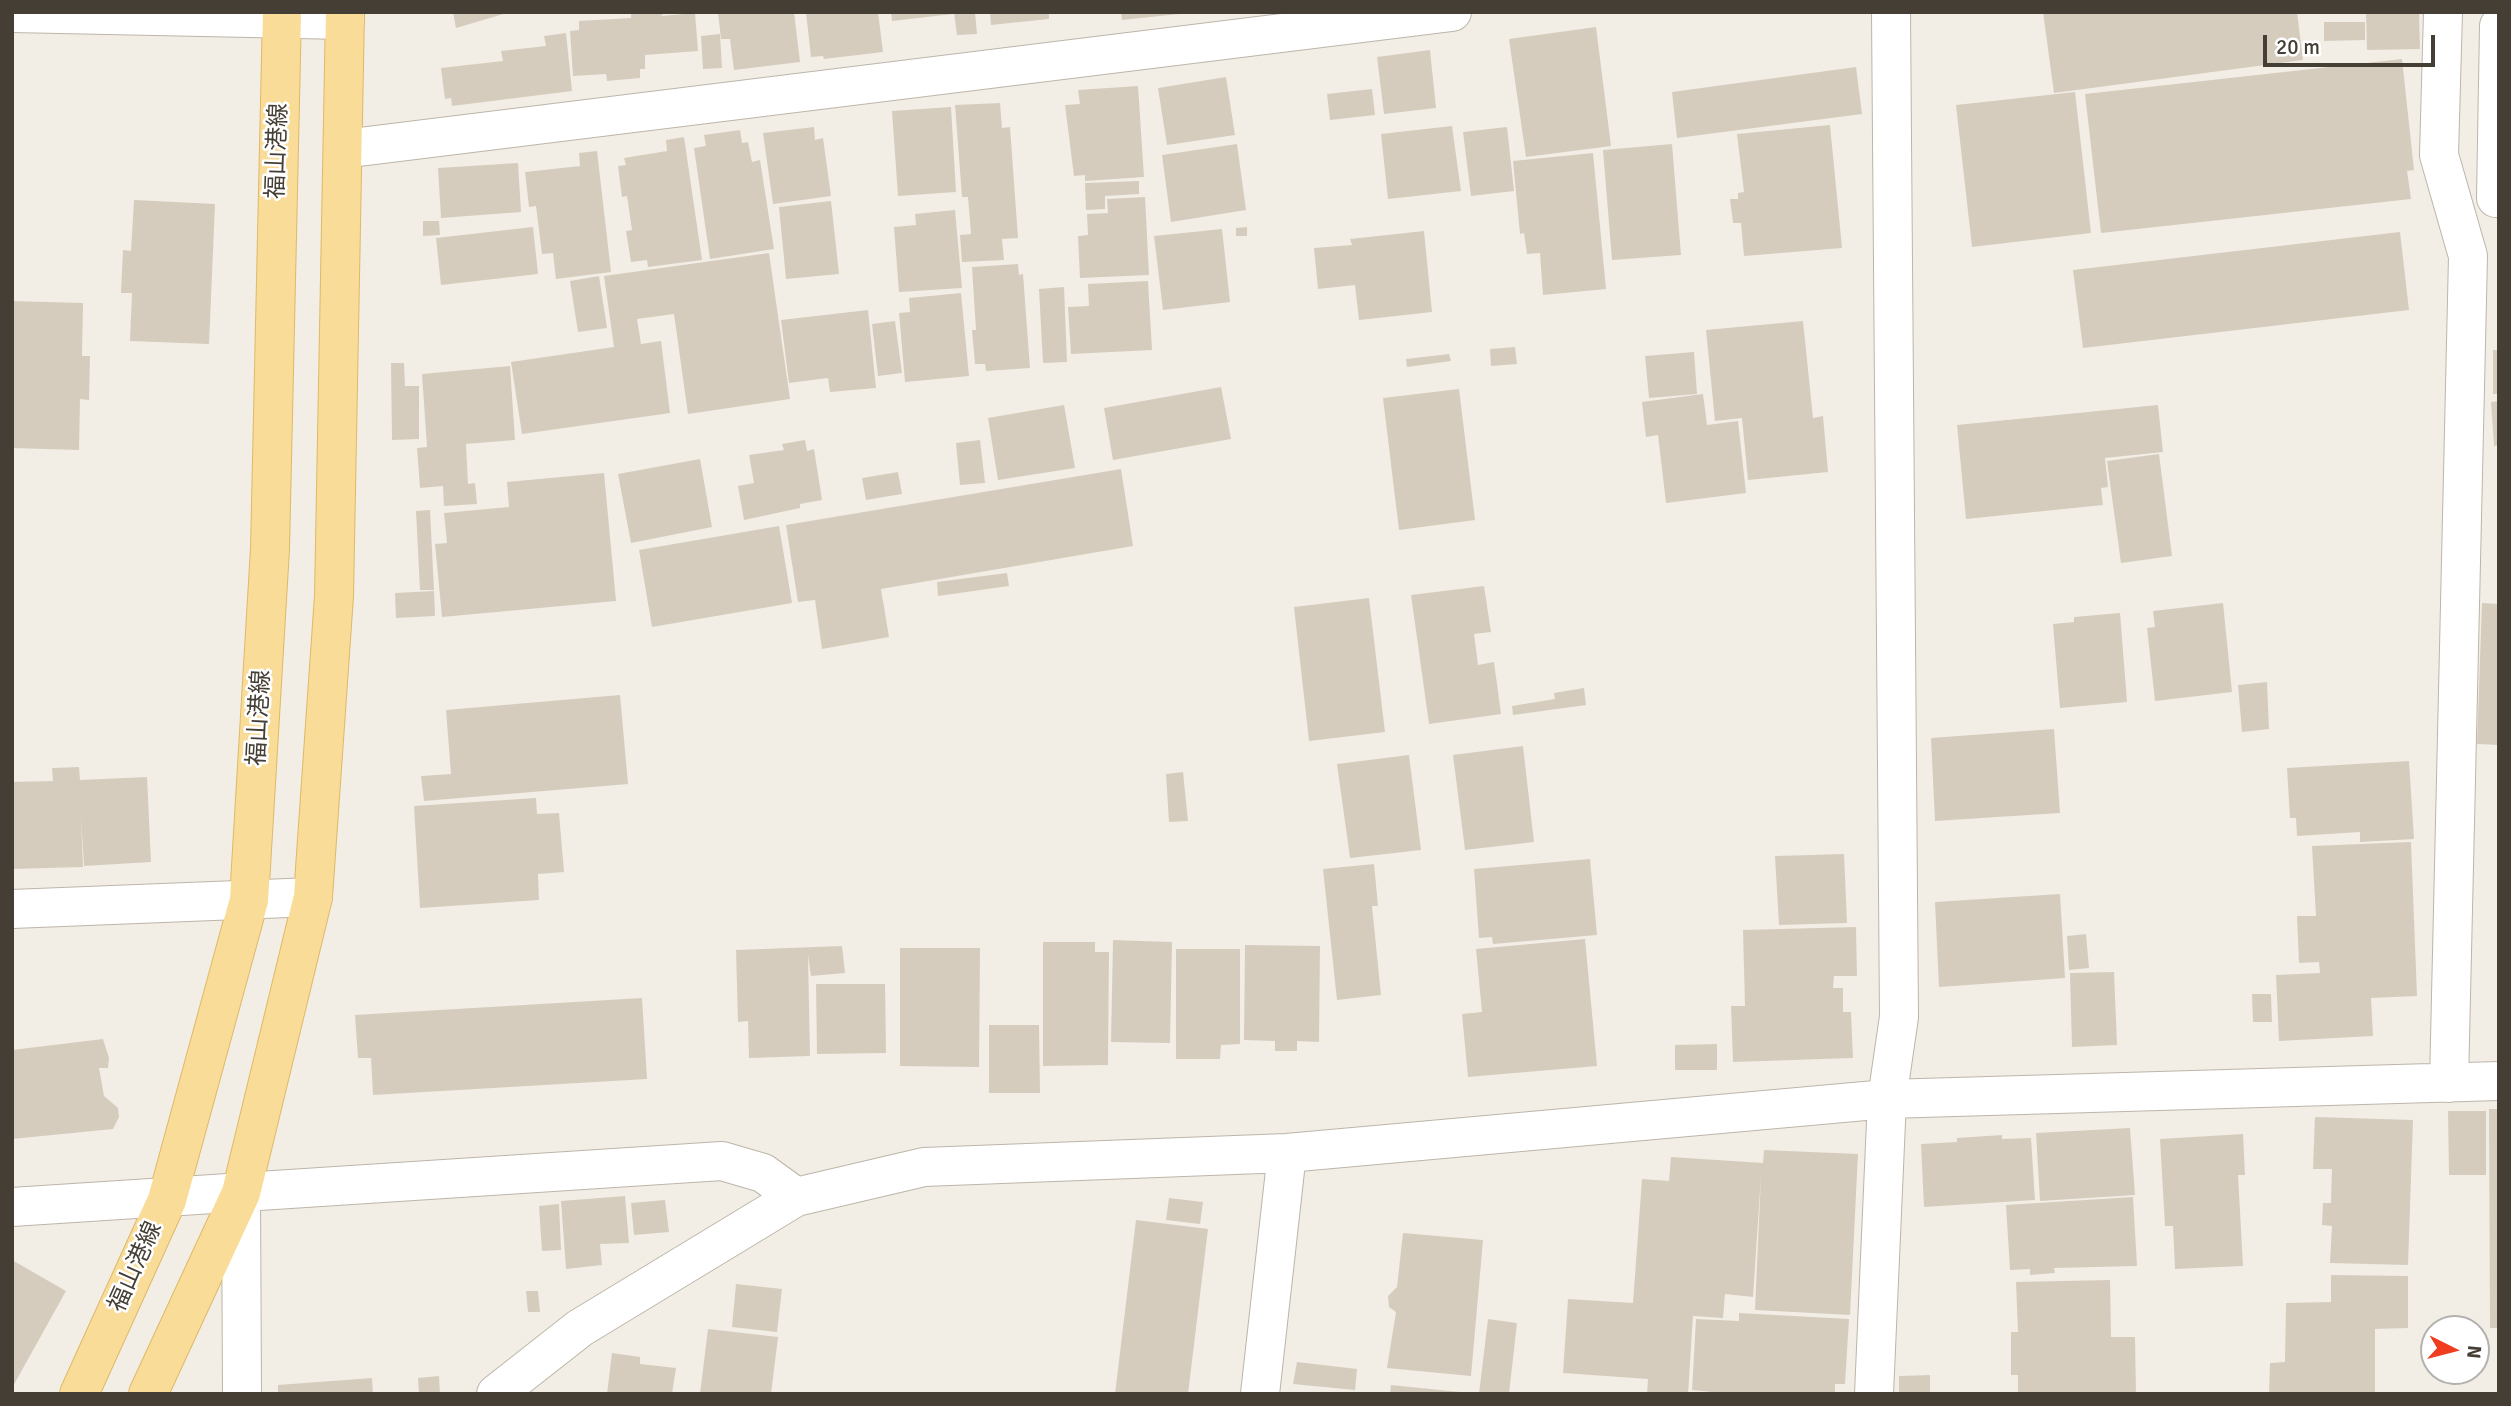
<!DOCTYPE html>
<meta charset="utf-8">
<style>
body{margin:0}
#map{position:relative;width:2511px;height:1406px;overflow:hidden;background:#f2eee6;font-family:Signika,sans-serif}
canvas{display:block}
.frame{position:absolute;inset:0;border:14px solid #443e35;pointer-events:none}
.north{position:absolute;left:2420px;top:1315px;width:70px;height:70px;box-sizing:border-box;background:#fff;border:2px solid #b4b2ae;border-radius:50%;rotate:96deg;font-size:19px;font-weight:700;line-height:28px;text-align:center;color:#443e35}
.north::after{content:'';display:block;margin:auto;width:24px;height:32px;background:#f03c1f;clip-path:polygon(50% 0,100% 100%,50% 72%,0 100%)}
.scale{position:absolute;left:2263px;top:35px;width:172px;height:32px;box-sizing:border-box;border:4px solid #443e35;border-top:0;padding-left:9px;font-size:21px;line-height:24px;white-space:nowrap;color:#443e35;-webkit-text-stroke:5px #fff;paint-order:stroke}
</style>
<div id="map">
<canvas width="2511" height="1406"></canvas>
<div class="frame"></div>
<div class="north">N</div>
<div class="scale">20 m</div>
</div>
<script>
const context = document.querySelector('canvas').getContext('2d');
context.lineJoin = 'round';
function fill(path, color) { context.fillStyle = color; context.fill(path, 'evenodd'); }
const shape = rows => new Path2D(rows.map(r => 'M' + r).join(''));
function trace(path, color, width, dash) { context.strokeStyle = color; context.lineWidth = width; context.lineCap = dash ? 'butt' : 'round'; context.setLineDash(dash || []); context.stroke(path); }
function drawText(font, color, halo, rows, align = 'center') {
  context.font = font + ' Signika,"Noto Sans JP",sans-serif'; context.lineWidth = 5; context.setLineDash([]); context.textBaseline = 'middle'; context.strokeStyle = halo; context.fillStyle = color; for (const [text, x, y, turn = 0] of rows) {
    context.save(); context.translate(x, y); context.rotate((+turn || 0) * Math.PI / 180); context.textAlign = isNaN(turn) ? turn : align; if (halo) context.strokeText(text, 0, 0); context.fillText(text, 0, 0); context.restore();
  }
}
const building = shape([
 [453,12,507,12,507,13,456,28],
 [631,12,665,12,661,16,695,13,698,51,645,55,645,69,640,69,640,78,607,81,606,74,573,76,570,31,579,30,579,21,631,18],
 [718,12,794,12,800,62,734,70,730,39,721,39],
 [806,12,878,12,883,52,824,59,823,56,811,57],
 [891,12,953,12,953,14,892,21],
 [954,12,975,12,977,34,957,35],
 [990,12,1049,12,1049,19,991,25],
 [1121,12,1179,12,1179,14,1122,20],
 [2043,12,2297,12,2303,60,2054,93],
 [2366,12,2419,12,2420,49,2367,50],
 [2324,22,2365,22,2365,40,2324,41],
 [1596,27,1611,146,1526,157,1509,39],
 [566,33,572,91,452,106,451,98,445,99,441,68,503,61,501,51,546,46,544,36],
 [720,34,722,68,703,69,701,36],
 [1430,50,1436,108,1384,114,1377,57],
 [2402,59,2414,170,2407,171,2411,199,2101,233,2085,94],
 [1856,67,1862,114,1677,138,1672,92],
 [1226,77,1235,135,1167,145,1158,88],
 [1138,86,1144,177,1085,181,1085,175,1074,176,1065,105,1080,104,1078,90],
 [1372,89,1375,115,1330,120,1327,94],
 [2075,92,2091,233,1972,247,1956,105],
 [1000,103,1002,128,1010,127,1018,238,1002,239,1004,260,962,262,960,235,971,234,968,197,962,197,955,105],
 [951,107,956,192,898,196,892,111],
 [1830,125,1842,248,1744,256,1741,223,1733,223,1730,199,1738,199,1738,193,1744,192,1737,134],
 [1452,126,1461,191,1388,199,1381,134],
 [814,127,815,140,823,138,831,196,773,204,763,133],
 [1507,127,1514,191,1471,196,1463,132],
 [740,130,742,143,748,142,752,162,760,160,774,249,710,259,694,148,706,146,704,135],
 [684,137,702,260,648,267,647,260,631,262,626,231,632,230,627,196,622,197,618,166,626,165,624,158,667,151,666,140],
 [1237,144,1246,210,1171,222,1162,155],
 [1672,144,1681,255,1612,260,1603,150],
 [597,151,611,272,556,279,553,253,542,254,536,206,529,207,525,172,580,166,579,153],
 [1593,153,1606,289,1543,295,1540,253,1527,254,1524,233,1520,234,1513,161],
 [518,163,521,212,441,218,438,168],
 [1139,181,1139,194,1105,196,1105,209,1086,210,1085,183],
 [1145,197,1149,275,1080,278,1078,236,1088,235,1087,214,1108,213,1107,199],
 [134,200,215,204,209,344,130,341,132,293,121,293,123,250,131,251],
 [831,201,839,274,786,279,779,207],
 [955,210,962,288,899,292,894,227,916,225,915,214],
 [423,221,439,221,440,235,423,236],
 [533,227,538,274,441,285,436,238],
 [1247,227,1247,236,1236,236,1236,228],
 [1222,229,1230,302,1163,310,1154,236],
 [1424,231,1432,312,1359,320,1355,285,1318,289,1314,248,1352,245,1350,239],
 [2400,232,2409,310,2083,348,2073,270],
 [769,253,790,399,688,414,674,314,637,319,641,344,661,341,670,413,522,434,511,362,614,347,604,276],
 [1018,264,1019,275,1023,274,1030,368,986,371,985,364,975,364,972,330,976,330,972,267],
 [599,276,607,328,578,332,570,281],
 [1148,281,1152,350,1071,354,1068,307,1089,306,1088,284],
 [1064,287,1067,362,1043,363,1039,289],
 [961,293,969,376,905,382,899,313,910,312,909,298],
 [12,301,83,303,82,356,90,356,89,400,80,399,79,450,12,448],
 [868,310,876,388,830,392,828,378,789,383,781,320],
 [895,321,902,373,878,376,872,324],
 [1803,321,1813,418,1823,416,1828,472,1748,480,1742,418,1715,421,1706,330],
 [1515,347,1517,364,1491,366,1490,349],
 [2493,350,2499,350,2499,394,2493,394],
 [1694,352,1697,394,1649,398,1645,356],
 [1449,354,1451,361,1407,367,1406,359],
 [391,363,404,363,405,386,419,386,419,439,392,440],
 [510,366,515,440,466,444,468,484,475,483,477,504,444,506,443,486,420,488,417,448,427,447,422,374],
 [1221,387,1231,439,1113,460,1104,408],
 [1459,389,1475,520,1399,530,1383,398],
 [1703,394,1707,425,1738,421,1746,493,1666,503,1658,435,1646,437,1642,402],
 [2499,401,2499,445,2494,446,2491,402],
 [1064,405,1075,468,998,480,988,418],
 [2158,405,2163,452,2105,458,2108,487,2101,488,2103,505,1966,519,1957,425],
 [805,440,807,451,814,449,822,500,800,504,800,508,744,520,738,486,754,483,749,455,784,450,782,444],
 [980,440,985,483,960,485,956,443],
 [2159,454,2172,556,2121,563,2107,461],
 [700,459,712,527,631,543,618,474],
 [1121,469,1133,546,881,589,889,637,822,649,815,600,798,602,786,525],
 [898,472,902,494,866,500,862,478],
 [604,473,616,601,442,617,435,544,447,543,444,513,509,507,507,482],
 [430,510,434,590,420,590,416,511],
 [779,526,792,603,652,627,639,550],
 [1007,573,1009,586,938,596,937,582],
 [1484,586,1491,632,1474,634,1478,665,1494,662,1501,714,1429,724,1411,595],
 [434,591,435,616,396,618,395,593],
 [1369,598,1385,732,1309,741,1294,607],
 [2223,603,2232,692,2155,701,2147,628,2155,627,2153,611],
 [2482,603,2499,604,2499,745,2477,744],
 [2120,613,2127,702,2060,708,2053,624,2074,622,2074,617],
 [2267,682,2269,729,2242,732,2238,685],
 [1584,688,1586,705,1513,715,1512,706,1555,699,1554,693],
 [620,695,628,784,424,801,421,776,451,774,446,710],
 [2054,729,2060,813,1935,821,1931,738],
 [1523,746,1534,842,1465,850,1453,755],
 [1409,755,1421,850,1350,858,1337,764],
 [2409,761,2414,839,2360,842,2360,832,2297,836,2296,818,2290,818,2287,768],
 [79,767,80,780,147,777,151,862,84,866,81,817,83,867,12,869,12,782,53,781,52,768],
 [1183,772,1188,821,1169,822,1166,774],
 [536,798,537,814,559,813,564,872,538,874,539,900,420,908,414,806],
 [2411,842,2417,996,2371,998,2373,1036,2279,1041,2276,975,2320,973,2319,962,2299,963,2297,916,2316,916,2312,846],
 [1844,854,1847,923,1779,925,1775,856],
 [1590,859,1597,935,1493,944,1492,937,1479,938,1474,869],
 [1374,864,1378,906,1372,906,1381,995,1337,1000,1323,869],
 [2060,894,2065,978,1939,987,1935,902],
 [1856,927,1857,976,1834,976,1833,988,1843,988,1843,1012,1851,1012,1853,1058,1733,1062,1731,1006,1745,1006,1743,930],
 [2086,934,2089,968,2069,970,2067,936],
 [1585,939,1597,1066,1468,1077,1462,1014,1482,1012,1476,949],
 [1113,940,1172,942,1170,1043,1111,1042],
 [1043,942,1095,942,1095,952,1109,952,1108,1065,1043,1066],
 [1245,945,1320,946,1319,1042,1297,1041,1297,1051,1275,1051,1275,1041,1244,1040],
 [842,946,845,973,811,976,808,955,810,1056,749,1058,748,1021,738,1022,736,950],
 [900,948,980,948,979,1067,900,1066],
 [1176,949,1240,949,1240,1044,1221,1045,1220,1059,1176,1059],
 [2114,972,2117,1045,2072,1047,2070,973],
 [816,984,885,984,886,1053,817,1054],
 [2252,994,2271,994,2272,1022,2253,1022],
 [642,998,647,1079,373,1095,371,1058,358,1058,355,1015],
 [989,1025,1039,1025,1040,1093,989,1093],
 [103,1039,109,1058,108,1068,99,1068,104,1096,118,1108,119,1117,113,1129,12,1139,12,1050],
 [1717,1044,1717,1070,1675,1070,1675,1045],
 [2489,1109,2499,1109,2499,1328,2490,1328],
 [2448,1111,2486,1111,2486,1175,2449,1175],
 [2315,1117,2413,1120,2408,1265,2330,1263,2332,1226,2322,1225,2323,1203,2331,1203,2332,1169,2313,1169],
 [2130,1128,2135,1195,2040,1201,2036,1133],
 [2243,1134,2245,1175,2238,1175,2243,1266,2175,1269,2173,1226,2165,1226,2160,1139],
 [2002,1135,2002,1139,2031,1138,2035,1200,1924,1207,1921,1144,1957,1142,1957,1138],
 [1764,1150,1858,1154,1850,1315,1755,1310,1761,1176,1753,1297,1725,1294,1723,1318,1693,1316,1688,1394,1647,1394,1648,1379,1563,1373,1568,1299,1633,1303,1642,1179,1669,1181,1671,1157,1763,1163],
 [625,1196,629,1243,600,1244,602,1265,566,1269,561,1201],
 [2133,1197,2137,1266,2054,1268,2055,1273,2030,1275,2030,1269,2010,1270,2006,1205],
 [1169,1198,1203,1202,1200,1224,1166,1220],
 [665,1200,669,1232,634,1235,631,1203],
 [559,1204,561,1250,542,1251,539,1206],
 [1136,1220,1208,1229,1188,1394,1115,1394],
 [1403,1233,1483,1240,1471,1376,1387,1368,1396,1312,1389,1307,1388,1296,1397,1287],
 [12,1260,66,1291,12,1388],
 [2331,1275,2408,1276,2408,1328,2375,1329,2375,1394,2269,1394,2270,1363,2285,1362,2286,1303,2331,1302],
 [2110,1280,2111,1337,2135,1337,2136,1394,2018,1394,2018,1375,2011,1375,2011,1332,2018,1332,2016,1282],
 [736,1284,782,1289,777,1332,732,1327],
 [526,1291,538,1291,540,1312,528,1312],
 [1739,1313,1849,1319,1845,1384,1835,1384,1835,1394,1733,1394,1692,1390,1696,1319,1739,1321],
 [1488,1319,1517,1323,1509,1394,1479,1394],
 [708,1329,778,1337,771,1394,700,1394],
 [612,1353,640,1357,640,1364,676,1368,672,1394,607,1394],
 [1297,1362,1357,1369,1355,1390,1293,1384],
 [1930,1375,1930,1394,1899,1394,1899,1376],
 [439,1376,440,1394,419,1394,418,1378],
 [372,1378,373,1394,278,1394,278,1385],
 [1391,1385,1460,1392,1459,1394,1390,1394]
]);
const minor = shape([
 [2443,12,2439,155,2468,256,2449,1083],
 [12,13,345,20],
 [343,149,1452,12],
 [2496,198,2499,26],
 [12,909,313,897],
 [241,1193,242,1394],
 [12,1207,722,1161,763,1173,796,1197,924,1167,1287,1153,1887,1099,2499,1081],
 [496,1394,580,1328,796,1197],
 [1260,1394,1287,1153],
 [1874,1394,1887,1099,1899,1017,1891,12]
]);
const major = shape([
 [79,1394,167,1200,249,900,270,549,282,12],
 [148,1394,241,1193,313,897,334,596,345,12]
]);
const streetNames = [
 ["福山港線",278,151,-88],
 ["福山港線",260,718,-87],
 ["福山港線",136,1267,-66]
];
fill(building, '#d6ccbe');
trace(minor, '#bdb5a9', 40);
trace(major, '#deb968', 40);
trace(minor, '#fff', 38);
trace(major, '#f9dc97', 38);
drawText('24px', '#443e35', '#fff', streetNames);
</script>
